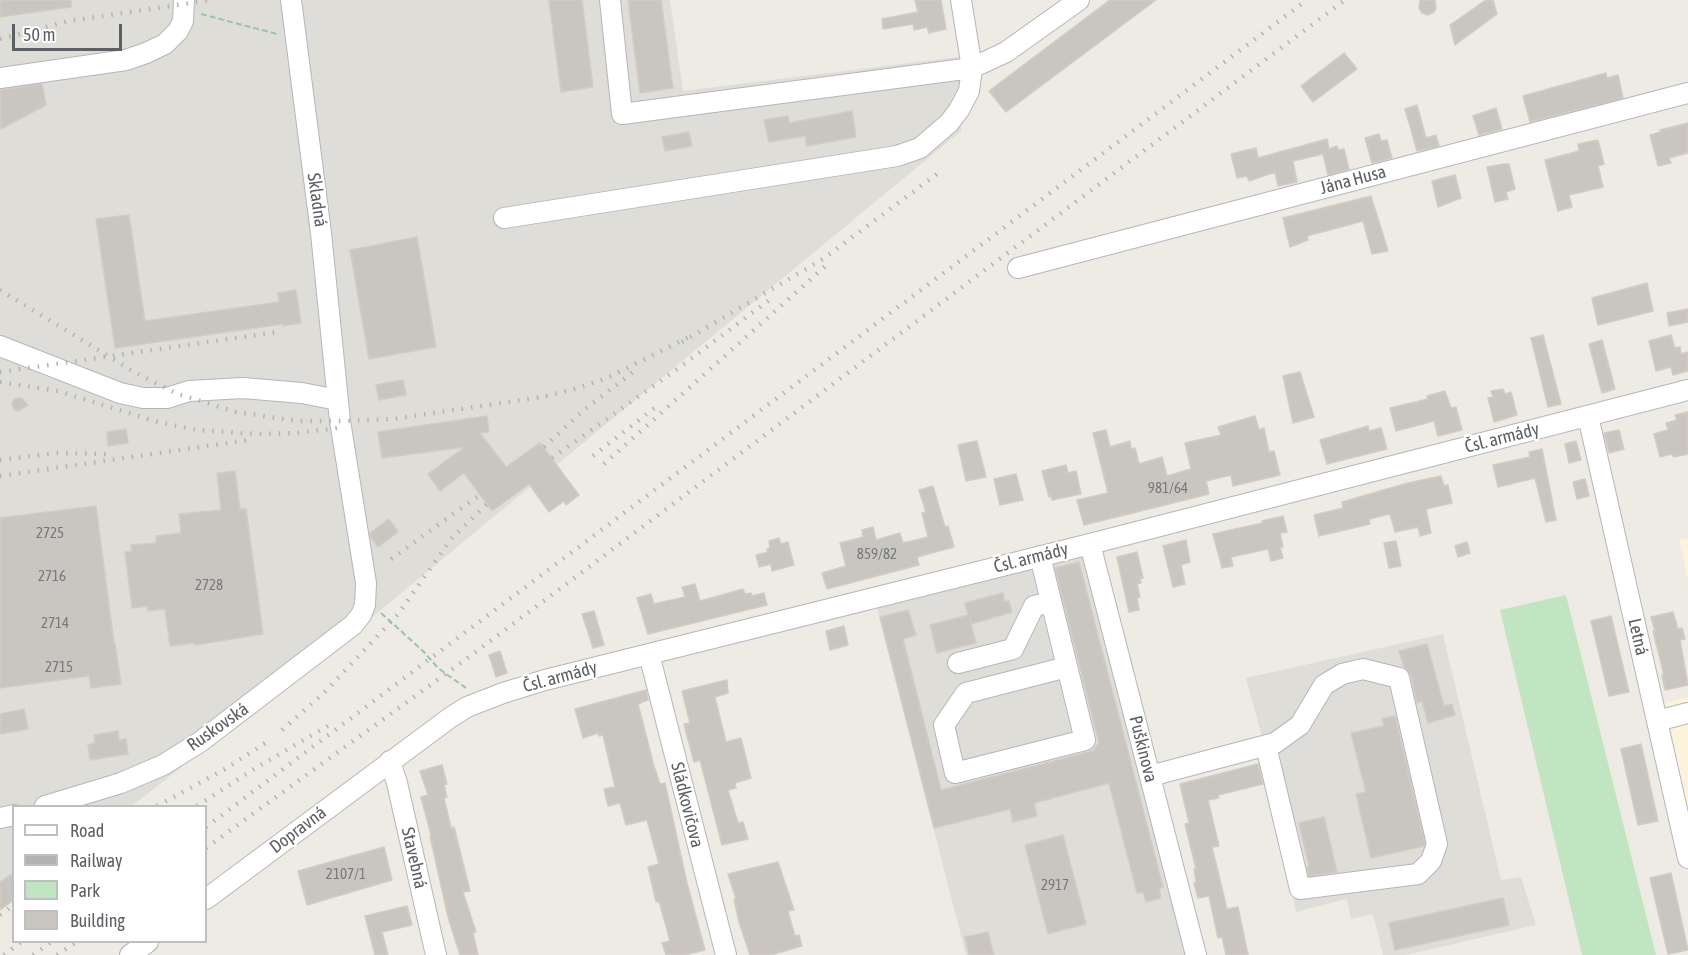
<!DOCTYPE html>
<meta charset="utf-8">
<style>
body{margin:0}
#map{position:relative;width:1688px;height:955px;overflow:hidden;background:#eeebe4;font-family:"Asap Condensed",sans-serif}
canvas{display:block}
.legend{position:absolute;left:12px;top:805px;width:195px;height:138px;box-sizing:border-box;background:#fff;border:2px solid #bebfc1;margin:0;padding:8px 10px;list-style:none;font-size:18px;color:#5c6064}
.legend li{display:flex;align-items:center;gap:12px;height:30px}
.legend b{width:30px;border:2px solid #bebfc1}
.scale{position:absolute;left:12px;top:24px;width:110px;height:27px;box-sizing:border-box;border:3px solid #5c6064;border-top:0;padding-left:8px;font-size:18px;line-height:21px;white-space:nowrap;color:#5c6064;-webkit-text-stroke:4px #fff;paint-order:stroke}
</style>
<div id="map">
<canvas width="1688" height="955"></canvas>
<ul class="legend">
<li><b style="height:8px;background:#fff"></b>Road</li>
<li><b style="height:8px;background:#b2b3b4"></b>Railway</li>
<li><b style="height:16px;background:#c2e5c1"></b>Park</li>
<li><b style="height:16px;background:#c9c6c1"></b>Building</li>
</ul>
<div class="scale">50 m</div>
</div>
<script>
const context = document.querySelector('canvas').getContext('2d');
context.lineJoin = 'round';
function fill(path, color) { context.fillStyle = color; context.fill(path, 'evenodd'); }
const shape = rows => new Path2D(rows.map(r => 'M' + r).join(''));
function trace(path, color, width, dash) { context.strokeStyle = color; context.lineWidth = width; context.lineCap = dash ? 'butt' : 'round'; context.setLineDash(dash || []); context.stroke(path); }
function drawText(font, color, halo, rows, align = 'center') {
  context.font = font + ' "Asap Condensed",sans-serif'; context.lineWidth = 4.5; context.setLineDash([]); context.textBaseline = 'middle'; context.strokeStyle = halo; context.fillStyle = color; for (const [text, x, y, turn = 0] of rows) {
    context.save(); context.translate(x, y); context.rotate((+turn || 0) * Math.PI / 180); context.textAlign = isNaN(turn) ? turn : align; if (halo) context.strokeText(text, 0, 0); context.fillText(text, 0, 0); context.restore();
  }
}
const commercial = shape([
 [1688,538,1688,580,1679,540],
 [1688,697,1688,813,1665,703]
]);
const industrial = shape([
 [0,0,670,0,683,91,958,57,961,131,376,614,132,806,14,806,13,900,0,911],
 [1090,544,1196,955,966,955,874,597],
 [1443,634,1501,880,1521,877,1536,925,1406,955,1383,955,1373,914,1351,919,1347,899,1296,912,1262,737,1246,678]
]);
const green = shape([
 [1566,595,1656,955,1582,955,1500,610]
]);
const building = shape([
 [0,0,71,0,71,7,0,17,0,0],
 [549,0,582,0,593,87,561,92,549,0],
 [628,0,661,0,673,88,640,93,628,0],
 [915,0,941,0,946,29,929,33,927,27,914,30,913,24,883,29,882,19,918,12,915,0],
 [1110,0,1156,0,1006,112,989,91,1110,0],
 [1420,0,1435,0,1436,8,1434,12,1428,15,1422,13,1419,8,1420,0],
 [1486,0,1493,0,1497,14,1455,45,1450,25,1486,0],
 [1344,53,1357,69,1313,102,1301,86,1344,53],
 [1606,73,1607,78,1618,75,1623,98,1530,122,1523,96,1606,73],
 [42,84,46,105,1,129,0,90,42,84],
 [1417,105,1426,138,1436,135,1439,146,1417,151,1405,109,1417,105],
 [1496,108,1502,129,1479,135,1473,116,1496,108],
 [852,111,856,137,807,146,805,136,769,142,764,120,788,116,789,123,852,111],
 [1688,123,1688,153,1669,158,1671,163,1658,166,1650,135,1661,132,1660,130,1688,123],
 [689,132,692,146,665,151,662,137,689,132],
 [1379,134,1381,141,1387,140,1392,158,1372,163,1365,138,1379,134],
 [1327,139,1329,149,1337,146,1338,150,1344,149,1349,169,1328,175,1323,154,1293,161,1297,182,1278,186,1275,172,1249,181,1247,176,1237,178,1231,154,1256,148,1258,158,1327,139],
 [1598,140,1604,164,1598,166,1603,187,1569,195,1572,207,1558,211,1545,160,1579,151,1578,144,1598,140],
 [1504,164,1509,164,1515,189,1506,192,1508,199,1495,202,1487,167,1504,164],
 [1455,175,1461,198,1438,207,1432,181,1455,175],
 [1371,196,1388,251,1372,254,1363,221,1307,236,1308,240,1290,247,1283,218,1371,196],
 [129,215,145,321,279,302,278,293,296,290,301,323,283,326,283,324,115,348,96,219,129,215],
 [417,237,436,347,369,359,350,250,417,237],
 [1647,283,1653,311,1598,325,1592,298,1647,283],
 [1688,309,1688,322,1669,326,1667,313,1688,309],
 [1543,335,1561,404,1548,407,1531,338,1543,335],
 [1671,335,1675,348,1680,347,1681,354,1688,352,1688,371,1673,375,1671,367,1656,371,1649,341,1671,335],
 [1602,340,1615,389,1602,393,1589,344,1602,340],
 [1300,372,1314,417,1293,423,1283,376,1300,372],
 [403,380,406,395,379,400,376,385,403,380],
 [1503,389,1505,394,1511,392,1517,415,1494,422,1488,398,1493,397,1491,391,1503,389],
 [1445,391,1451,408,1456,407,1462,430,1438,436,1434,421,1396,431,1390,408,1428,399,1427,396,1445,391],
 [17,398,21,398,28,405,18,411,15,410,12,405,13,400,17,398],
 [1688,412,1688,454,1674,457,1671,454,1660,457,1654,434,1668,430,1666,423,1677,420,1675,415,1688,412],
 [487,416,489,432,480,433,506,467,540,443,579,495,566,505,564,501,549,512,529,484,492,511,464,473,440,491,428,474,465,447,382,458,378,432,487,416],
 [1255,416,1259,430,1264,428,1269,452,1274,451,1280,475,1233,486,1231,475,1206,481,1209,494,1084,525,1077,500,1108,493,1093,433,1106,430,1110,447,1130,441,1131,449,1135,448,1139,464,1162,457,1167,476,1191,469,1185,443,1221,435,1218,427,1255,416],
 [1368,426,1369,431,1381,428,1387,449,1327,464,1320,440,1368,426],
 [126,429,128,443,108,446,107,432,126,429],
 [1619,430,1624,449,1609,453,1604,433,1619,430],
 [977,441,986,477,966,481,958,445,977,441],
 [1576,441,1581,460,1569,463,1565,444,1576,441],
 [1542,449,1556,520,1546,522,1535,478,1498,487,1493,465,1530,457,1529,452,1542,449],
 [1066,465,1068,473,1076,471,1081,494,1052,500,1051,496,1049,497,1042,471,1066,465],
 [235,471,240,509,246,509,263,634,195,645,195,643,170,646,165,609,148,611,147,606,132,608,125,552,132,551,131,545,156,543,156,536,181,533,179,514,221,510,217,473,235,471],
 [1016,474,1023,500,1000,505,994,479,1016,474],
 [1441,476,1444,486,1448,485,1452,503,1426,509,1431,533,1420,536,1418,527,1395,532,1390,514,1369,519,1370,524,1319,536,1314,515,1343,508,1342,502,1408,483,1441,476],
 [1585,479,1589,496,1577,499,1573,482,1585,479],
 [933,486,945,527,948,526,954,547,917,557,919,565,827,589,822,573,846,566,840,543,863,537,862,530,873,527,876,540,900,533,903,543,928,537,922,513,926,512,919,490,933,486],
 [96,506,114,643,115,643,121,684,91,688,89,676,0,688,0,518,96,506],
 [1283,516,1287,532,1280,533,1283,547,1280,547,1283,558,1271,561,1268,549,1231,557,1233,566,1222,568,1213,534,1262,523,1262,521,1283,516],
 [389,519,398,532,378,547,371,538,370,533,389,519],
 [779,538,781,544,788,542,794,565,772,571,771,564,759,567,756,555,768,552,767,549,770,547,769,541,779,538],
 [1186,540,1190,562,1181,565,1185,584,1173,587,1163,546,1186,540],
 [1396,541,1401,566,1389,568,1384,543,1396,541],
 [1467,542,1470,553,1458,557,1455,546,1467,542],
 [1137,552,1143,578,1140,579,1141,583,1137,584,1140,597,1137,598,1139,610,1129,612,1117,557,1137,552],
 [1079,562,1163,887,1159,888,1161,898,1146,902,1143,892,1137,893,1109,783,1034,803,1037,816,1013,822,1010,809,934,828,880,617,908,610,916,635,903,639,941,790,1093,751,1099,743,1055,568,1079,562],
 [695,584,700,601,743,589,745,594,751,593,752,596,764,593,767,605,648,634,637,598,651,594,654,604,685,597,682,587,695,584],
 [1003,593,1004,602,1009,601,1012,612,971,624,970,620,976,643,937,653,930,625,968,615,965,603,1003,593],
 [594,611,604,645,593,648,582,614,594,611],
 [1673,612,1678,629,1682,628,1685,639,1680,640,1688,685,1665,690,1662,675,1664,675,1653,631,1655,631,1651,617,1673,612],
 [1611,616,1629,692,1609,696,1591,621,1611,616],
 [844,626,848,645,830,650,826,631,844,626],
 [1427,644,1444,706,1452,704,1455,715,1428,723,1422,701,1417,703,1411,675,1404,667,1399,651,1427,644],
 [500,651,507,673,496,677,489,655,500,651],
 [727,680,728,693,715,697,726,742,741,738,751,778,735,783,736,788,728,790,738,823,743,822,748,839,722,845,700,760,694,762,687,736,684,724,690,723,682,691,727,680],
 [646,690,648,700,638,704,654,766,660,784,665,783,687,883,705,950,685,955,666,955,662,943,670,941,659,901,656,902,648,867,659,864,647,820,626,825,620,803,608,806,604,789,615,787,603,735,599,736,598,733,583,738,575,709,646,690],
 [24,709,28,729,0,734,0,714,24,709],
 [1395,716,1425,843,1424,846,1371,858,1356,794,1366,792,1351,733,1384,726,1382,719,1395,716],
 [118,731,119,740,126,739,128,754,90,760,88,745,95,743,94,735,118,731],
 [1641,744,1658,821,1638,825,1621,749,1641,744],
 [1258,764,1263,784,1218,795,1219,798,1208,800,1219,846,1212,847,1227,909,1238,907,1248,955,1226,955,1222,937,1218,938,1209,896,1198,898,1194,883,1196,882,1194,869,1196,869,1185,824,1189,823,1180,784,1258,764],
 [442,765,447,784,444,785,447,797,444,798,451,828,454,827,470,891,463,892,476,932,473,933,478,955,460,955,448,917,430,836,431,835,421,797,428,795,420,771,442,765],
 [1324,817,1337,872,1309,876,1307,867,1309,866,1299,823,1324,817],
 [1063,835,1086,924,1048,934,1025,845,1063,835],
 [384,847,392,880,307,905,298,871,384,847],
 [778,862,794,910,788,911,795,936,799,935,802,946,771,955,750,955,739,922,734,899,736,899,728,874,778,862],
 [14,873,14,900,0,910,0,882,14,873],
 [1671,873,1688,950,1668,954,1650,878,1671,873],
 [1503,898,1509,925,1395,950,1389,923,1503,898],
 [407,906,412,925,382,932,388,955,375,955,365,916,407,906],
 [988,932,994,955,969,955,965,937,988,932]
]);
const path = shape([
 [201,14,277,34],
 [381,613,423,651,438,668,466,688]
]);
const minor = shape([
 [610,0,622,114,972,68,1006,52,1079,0],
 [0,78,126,60,146,53,165,44,178,31,183,21,184,0],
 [504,218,897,156,920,148,949,123,959,110,969,91,972,68,961,0],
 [1018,268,1688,93],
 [0,346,120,393,143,398,167,398,189,391,243,388,302,393,337,400],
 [1588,416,1688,858],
 [1090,544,1196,955],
 [1040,556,1085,740,955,773,944,725,966,693,1067,667],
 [649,654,726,955],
 [958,663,1013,649,1034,606,1051,602],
 [1657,721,1688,713],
 [390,761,397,783,436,955],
 [1150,776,1275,743,1300,725,1324,685,1342,674,1363,669,1399,678,1437,844,1431,861,1418,874,1300,889,1266,746],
 [45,806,121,783,163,765,200,742,353,625,361,615,365,605,366,583,340,421,321,233,291,0],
 [0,818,14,815],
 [206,899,451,717,467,707,503,693,545,680,1090,544,1688,390],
 [130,955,148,942]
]);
const rail = shape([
 [0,39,69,21,211,0],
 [0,290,136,373,178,394,236,412,298,421,340,421,393,419,542,397,574,389,607,378,689,337],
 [682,342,823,259,937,174],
 [0,372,278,332],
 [0,382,58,391,158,422,198,430,257,434,297,433,337,428],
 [544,447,584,410,633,372],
 [593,456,657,406],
 [552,458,676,370,772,298],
 [0,460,57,453,111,454],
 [604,464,830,262],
 [0,476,249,440],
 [391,559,481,494],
 [282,730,323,694,399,613,451,539,487,504],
 [157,806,225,769,270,740],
 [197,806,254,769,331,724],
 [206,827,1307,0],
 [206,848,473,654,1345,0],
 [0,915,14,905],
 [4,955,21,942],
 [33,955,51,942],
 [57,955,76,942]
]);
const numberNames = [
 ["981/64",1168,488],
 ["2725",50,533],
 ["859/82",877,554],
 ["2716",52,576],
 ["2728",209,585],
 ["2714",55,623],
 ["2715",59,667],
 ["2107/1",346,874],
 ["2917",1055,885]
];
const streetNames = [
 ["Jána Husa",1353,180,-15],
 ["Skladná",317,200,82],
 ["Čsl. armády",1502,438,-14],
 ["Čsl. armády",1031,558,-14],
 ["Letná",1638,637,77],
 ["Čsl. armády",560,677,-15],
 ["Ruskovská",218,727,-35],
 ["Puškinova",1143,749,76],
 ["Sládkovičova",687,805,76],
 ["Dopravná",298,830,-37],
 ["Stavebná",414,858,77]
];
fill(commercial, '#fdf3da');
fill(industrial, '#dfddd8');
fill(green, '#c2e5c1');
fill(building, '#c9c6c1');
trace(building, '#d2ccc2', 1.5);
trace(minor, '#b4b6ba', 22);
trace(path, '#9ac5a4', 2, [6, 3]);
trace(minor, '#fff', 20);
trace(rail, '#b2b3b4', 4.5, [1.5, 8]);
drawText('15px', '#777a7b', null, numberNames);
drawText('18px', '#5c6064', '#fff', streetNames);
</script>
